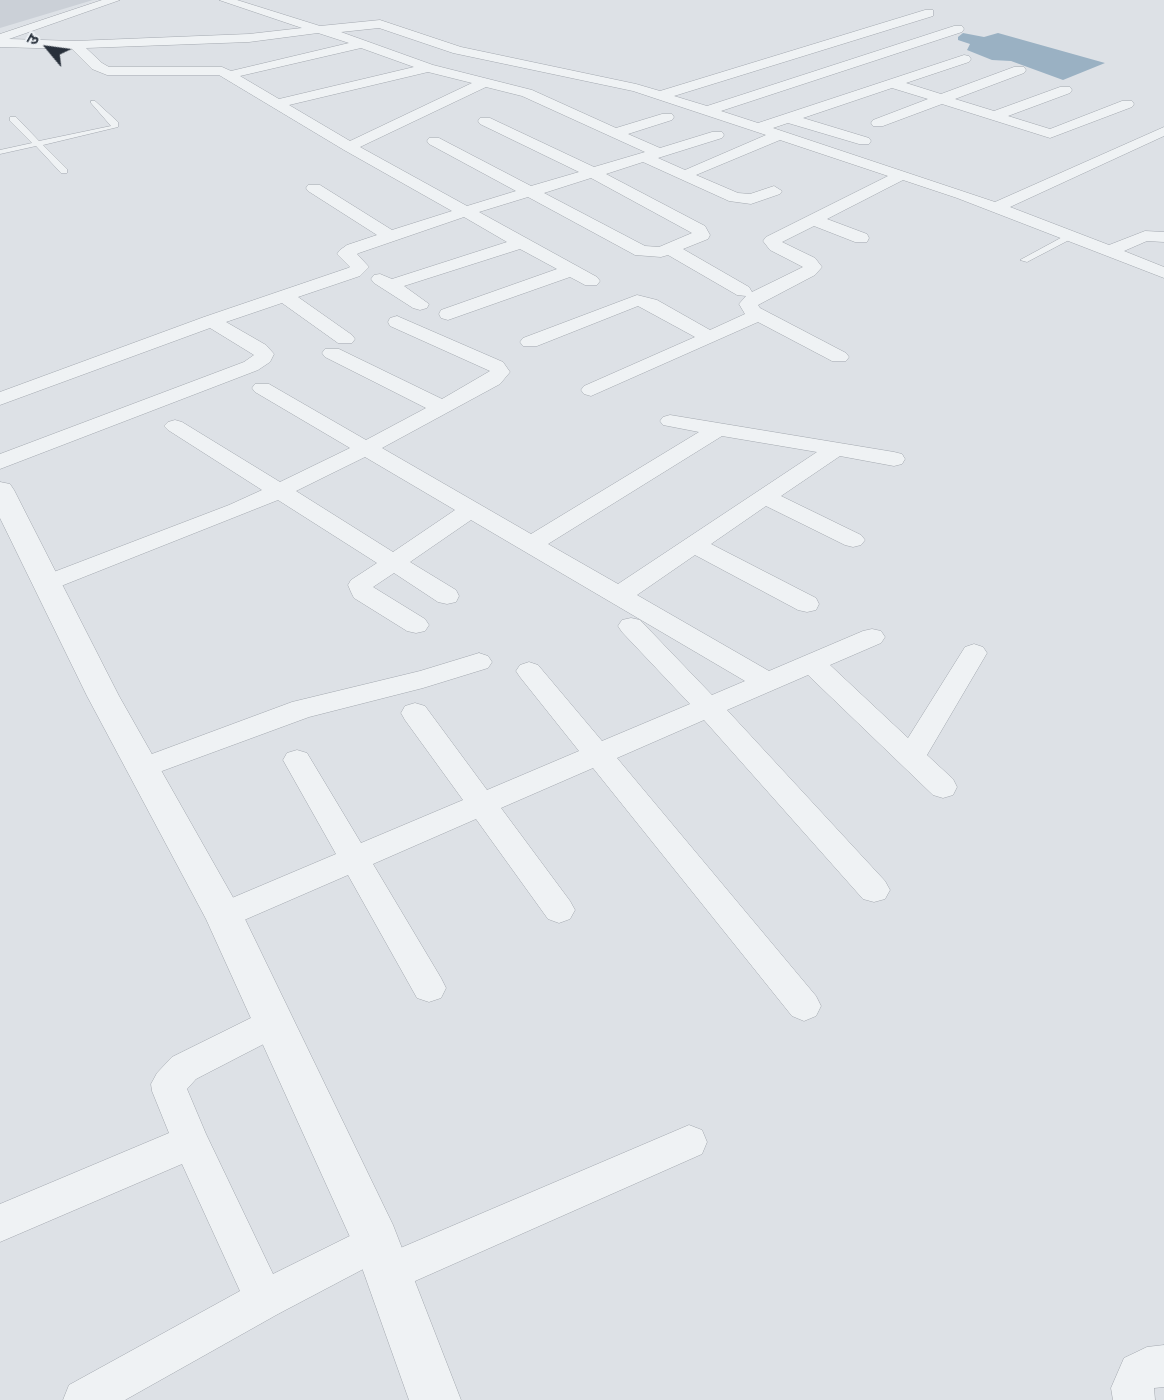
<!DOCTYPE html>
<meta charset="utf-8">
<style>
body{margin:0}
#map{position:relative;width:1164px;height:1400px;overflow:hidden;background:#dde1e6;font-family:Commissioner,"Noto Sans Devanagari",sans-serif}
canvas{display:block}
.north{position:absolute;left:18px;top:18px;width:60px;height:60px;-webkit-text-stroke:4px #ecf0f4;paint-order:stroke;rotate:299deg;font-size:16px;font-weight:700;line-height:24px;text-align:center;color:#28303b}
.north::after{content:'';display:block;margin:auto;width:21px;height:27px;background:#28303b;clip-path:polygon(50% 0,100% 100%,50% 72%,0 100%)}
</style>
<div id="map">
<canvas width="1164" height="1400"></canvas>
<div class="north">उ</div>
</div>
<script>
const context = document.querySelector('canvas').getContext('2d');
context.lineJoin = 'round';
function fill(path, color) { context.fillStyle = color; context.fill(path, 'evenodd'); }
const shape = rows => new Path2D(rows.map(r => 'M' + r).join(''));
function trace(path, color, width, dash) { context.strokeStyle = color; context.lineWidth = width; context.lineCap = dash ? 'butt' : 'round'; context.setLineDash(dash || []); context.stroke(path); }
const built = shape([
 [0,0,93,0,0,28]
]);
const water = shape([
 [963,33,984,37,998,33,1105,63,1063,80,1011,61,992,60,967,50,970,44,958,40,958,37]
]);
const service = shape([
 [91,101,95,101,118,122,118,127,43,145,67,169,67,173,61,173,36,146,0,154,0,150,32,143,10,121,10,117,16,117,39,141,111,126,91,103,91,101],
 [1068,234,1072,237,1071,239,1027,262,1020,260,1068,234]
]);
const minor = shape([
 [102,0,120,0,9,39,75,41,249,34,302,28,219,0,237,0,320,26,380,20,461,47,636,84,660,91,925,10,933,10,933,16,674,96,707,106,954,26,962,26,964,29,962,32,721,111,758,123,964,55,969,56,971,59,969,62,906,83,941,94,1014,67,1024,67,1026,70,1024,73,955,99,994,111,1060,87,1070,87,1072,90,1070,93,1008,116,1050,129,1122,101,1132,101,1134,104,1132,107,1050,138,942,104,883,126,873,126,871,123,873,120,928,99,892,88,803,118,869,138,871,141,869,144,859,144,788,123,773,128,995,202,1164,127,1164,136,1010,207,1109,245,1145,231,1164,232,1164,242,1147,241,1124,251,1164,267,1164,278,957,198,903,180,827,219,867,234,869,238,867,242,855,242,814,226,782,242,815,258,822,267,815,275,758,305,760,308,846,353,849,357,846,361,832,361,758,322,591,396,584,394,581,390,584,386,695,337,638,306,537,346,523,346,520,342,523,338,637,295,657,300,710,330,745,314,739,304,746,296,737,295,668,255,661,257,635,255,528,197,479,212,597,277,600,281,597,285,585,285,570,277,448,320,441,318,439,314,441,310,557,269,520,249,404,286,429,304,427,308,420,310,413,308,374,283,371,279,374,275,380,274,392,279,507,242,464,217,359,253,357,254,369,267,360,276,298,297,352,335,355,339,352,343,338,343,282,303,226,322,266,345,274,354,270,362,258,370,0,469,0,454,244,362,254,355,210,328,0,405,0,392,204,317,348,268,350,267,337,254,340,250,347,245,377,235,308,191,306,188,308,185,320,185,392,230,452,211,344,150,219,75,107,75,92,69,72,49,0,47,0,34,102,0],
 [379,28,453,53,633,91,766,135,685,170,658,158,722,138,724,135,722,132,712,132,660,148,628,134,672,120,674,117,672,114,662,114,616,128,532,90,433,65,341,32,379,28],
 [318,33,349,43,231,71,222,67,109,67,102,63,86,48,249,42,318,33],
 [361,48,414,67,279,99,240,76,361,48],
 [428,72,472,83,350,141,289,105,428,72],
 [486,87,522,96,645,152,594,167,490,118,480,118,478,121,480,124,579,172,531,186,439,138,429,138,427,141,429,144,516,191,467,206,360,147,486,87],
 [780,140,888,176,766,237,763,241,770,250,803,267,752,292,749,287,683,249,708,239,710,235,705,226,606,174,643,162,729,201,751,204,780,194,782,191,774,186,750,194,738,193,696,175,780,140],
 [591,178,692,233,659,247,645,246,544,193,591,178],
 [397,316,503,362,510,372,500,384,382,448,531,534,699,432,663,425,660,421,663,417,670,415,894,452,902,454,905,459,902,464,894,466,840,456,781,496,861,535,865,540,861,545,853,547,845,545,766,506,711,544,816,598,819,604,816,610,807,612,798,610,695,555,637,595,769,671,863,631,872,629,881,631,885,637,881,643,830,665,908,738,965,647,974,644,983,647,987,653,927,755,953,779,957,787,953,795,943,798,933,795,808,675,727,710,885,881,890,890,885,899,874,902,863,899,704,720,617,758,816,996,821,1006,816,1016,804,1021,792,1016,593,768,501,808,570,901,575,910,570,919,559,923,548,919,476,819,373,864,441,978,446,988,441,998,429,1002,417,998,348,875,235,924,224,928,213,924,208,915,213,906,336,854,283,760,287,753,297,750,307,753,361,843,463,800,405,720,401,713,405,706,415,703,425,706,487,790,579,751,520,677,516,671,520,665,529,662,538,665,602,741,690,704,622,632,618,626,622,620,631,618,640,620,712,695,745,681,471,520,410,562,456,590,459,596,456,602,447,604,438,602,394,573,373,587,425,619,429,625,425,631,416,633,407,631,354,598,351,592,348,585,351,580,377,563,278,500,56,588,47,591,38,588,35,583,38,578,229,505,262,490,168,430,164,426,168,422,175,420,182,422,280,482,350,448,255,392,252,388,255,384,269,384,366,440,426,408,325,357,322,353,325,349,339,349,442,399,490,371,390,326,388,322,390,318,397,316],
 [722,436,817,452,618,584,548,544,722,436],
 [365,457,455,510,393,552,296,491,365,457],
 [479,653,488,656,492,662,488,668,423,688,309,717,143,778,133,775,129,768,133,761,292,702,420,671,479,653],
 [273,1007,285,1011,290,1022,285,1033,196,1079,187,1089,206,1134,273,1274,376,1223,390,1228,395,1242,391,1252,689,1125,702,1130,707,1142,702,1154,388,1293,374,1287,368,1273,371,1265,278,1314,125,1400,63,1400,69,1385,240,1291,182,1164,0,1242,0,1204,169,1133,152,1091,151,1084,157,1073,172,1057,273,1007],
 [1164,1345,1164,1387,1154,1388,1155,1400,1113,1400,1111,1388,1124,1358,1147,1347,1164,1345]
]);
const tertiary = shape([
 [0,482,10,484,14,490,119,696,243,915,393,1225,461,1400,409,1400,355,1248,206,919,87,696,0,518,0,482]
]);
fill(built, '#cbd0d7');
fill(water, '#9ab1c3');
trace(service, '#a3a8af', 1);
trace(minor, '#a3a8af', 1);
trace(tertiary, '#a3a8af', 1);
fill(service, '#eff2f4');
fill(minor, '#eff2f4');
fill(tertiary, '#eff2f4');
</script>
